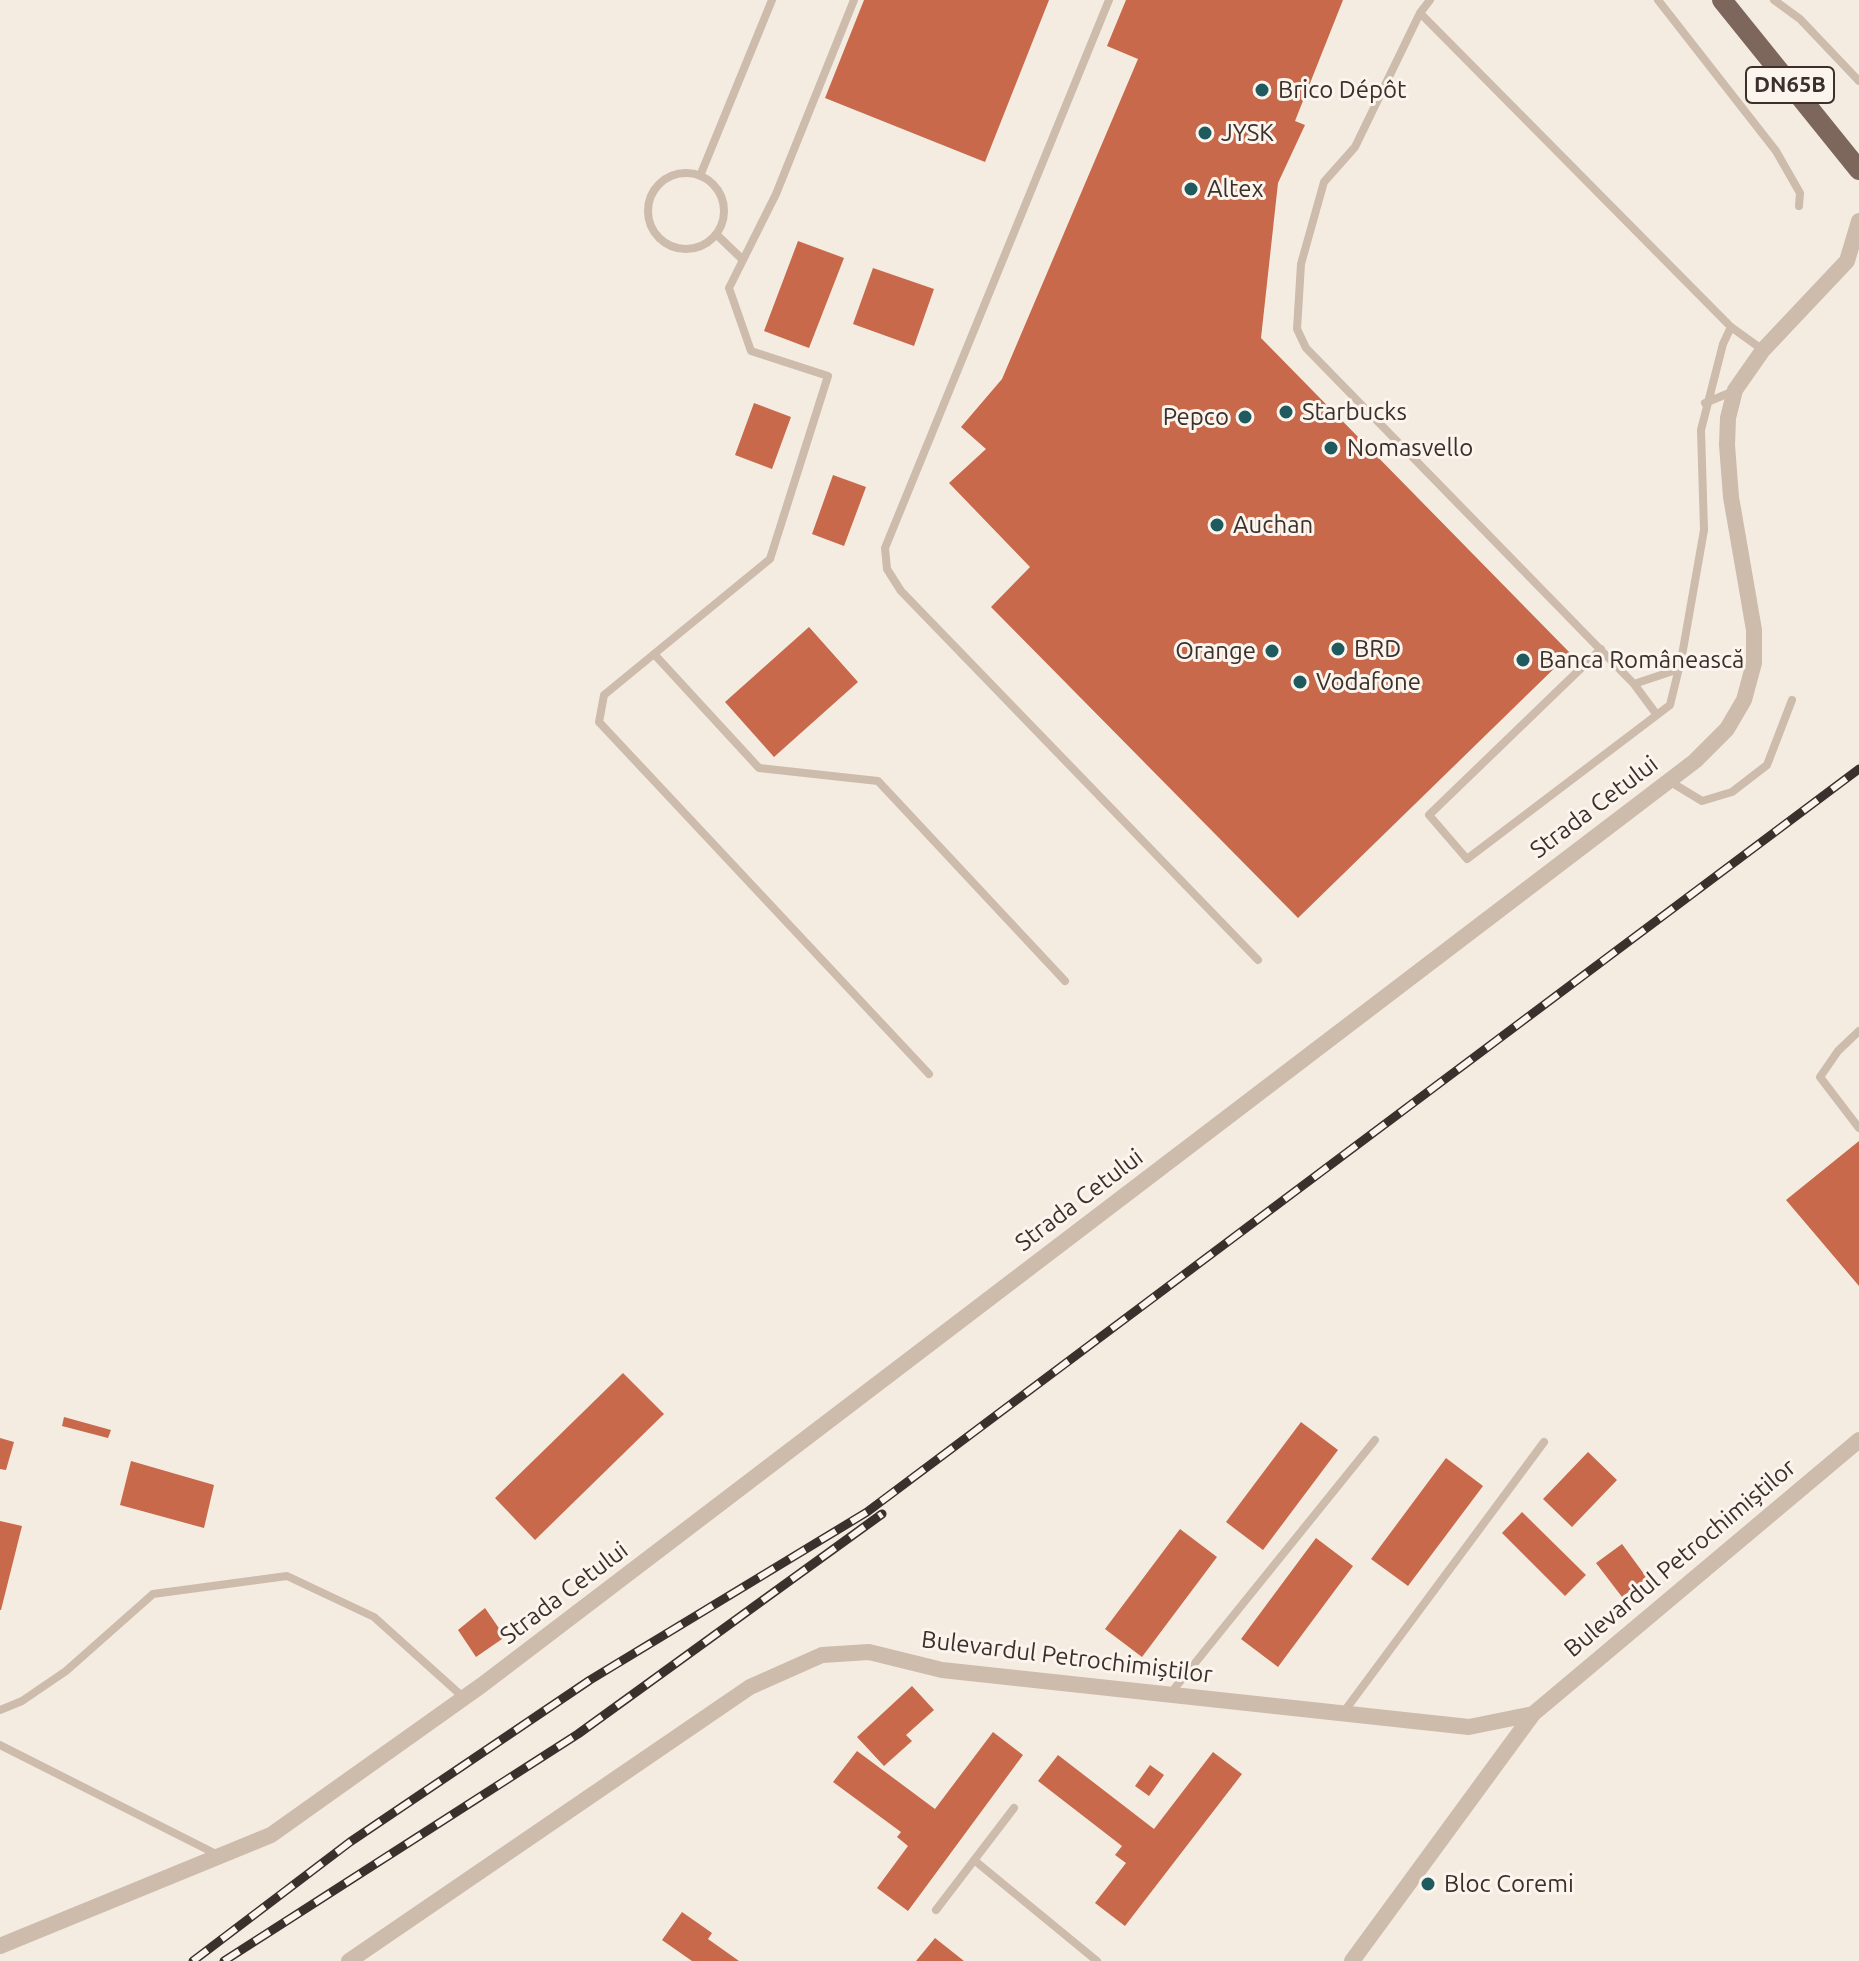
<!DOCTYPE html>
<meta charset="utf-8">
<style>
body{margin:0}
canvas{display:block;background:#f4ebe1}
</style>
<canvas width="1859" height="1961"></canvas>
<script>
const context = document.querySelector('canvas').getContext('2d');
context.lineJoin = 'round';
function fill(path, color) { context.fillStyle = color; context.fill(path, 'evenodd'); }
const shape = rows => new Path2D(rows.map(r => 'M' + r).join(''));
function trace(path, color, width, dash) { context.strokeStyle = color; context.lineWidth = width; context.lineCap = dash ? 'butt' : 'round'; context.setLineDash(dash || []); context.stroke(path); }
function drawText(font, color, halo, rows, align = 'center') {
  context.font = font + ' Ubuntu,sans-serif'; context.lineWidth = 6; context.setLineDash([]); context.textBaseline = 'middle'; context.strokeStyle = halo; context.fillStyle = color; for (const [text, x, y, turn = 0] of rows) {
    context.save(); context.translate(x, y); context.rotate((+turn || 0) * Math.PI / 180); context.textAlign = isNaN(turn) ? turn : align; if (halo) context.strokeText(text, 0, 0); context.fillText(text, 0, 0); context.restore();
  }
}
const building = shape([
 [864,0,1049,0,985,162,825,98],
 [1126,0,1343,0,1295,121,1305,125,1278,183,1261,338,1570,653,1298,918,991,607,1030,567,949,483,986,449,961,427,1002,379,1138,59,1107,46],
 [798,241,844,258,809,348,764,331],
 [873,268,934,289,914,346,853,324],
 [754,403,791,417,772,469,735,455],
 [833,475,866,487,844,546,812,534],
 [809,627,858,682,774,757,725,702],
 [1859,1141,1859,1286,1786,1200],
 [623,1373,664,1414,535,1540,495,1498],
 [64,1417,111,1430,108,1438,62,1426],
 [1301,1422,1338,1450,1263,1550,1226,1522],
 [0,1438,14,1442,6,1470,0,1469],
 [1588,1452,1617,1480,1572,1527,1543,1499],
 [1446,1458,1483,1486,1408,1586,1371,1559],
 [131,1461,214,1485,204,1528,120,1505],
 [1522,1512,1586,1575,1565,1596,1502,1533],
 [0,1521,22,1526,1,1610,0,1610],
 [1180,1529,1217,1557,1142,1657,1105,1629],
 [1316,1538,1353,1566,1278,1667,1241,1639],
 [1622,1544,1647,1578,1622,1597,1596,1563],
 [485,1608,505,1637,476,1657,458,1630],
 [912,1686,934,1710,906,1735,912,1741,884,1766,857,1737],
 [993,1732,1023,1755,908,1911,877,1888,908,1846,897,1837,901,1832,833,1782,857,1751,935,1809],
 [1213,1752,1242,1774,1125,1926,1095,1903,1126,1863,1115,1855,1122,1846,1038,1781,1058,1755,1154,1829],
 [1150,1765,1164,1775,1149,1796,1135,1786],
 [682,1912,712,1933,708,1939,739,1961,692,1961,662,1940],
 [935,1938,964,1961,916,1961]
]);
const lane = shape([
 [854,0,776,194,729,288,751,351,828,376,770,559,604,695,599,722,929,1074],
 [1109,0,885,548,887,569,901,591,1258,960],
 [1430,0,1420,13,1355,147,1324,182,1301,264,1297,329,1306,348,1634,684,1673,671,1681,661,1704,530,1701,430,1723,344,1731,327],
 [1658,0,1776,151,1800,193,1799,206],
 [1774,0,1800,19,1859,81],
 [1420,13,1731,327,1763,350],
 '648 211a38 38 0 1 1 76 0a38 38 0 1 1-76 0Z',
 [700,176,772,0],
 [716,234,743,260],
 [1705,403,1734,391],
 [1601,649,1429,815,1467,859,1670,705,1680,664],
 [654,654,759,768,878,781,1065,981],
 [1634,684,1657,715],
 [1669,781,1702,801,1732,792,1767,765,1792,700],
 [1859,1031,1838,1051,1820,1077,1859,1128],
 [1170,1694,1375,1440],
 [0,1710,22,1701,66,1671,153,1594,287,1576,374,1617,463,1697],
 [1343,1713,1544,1442],
 [0,1745,220,1856],
 [974,1860,1097,1961],
 [936,1910,1014,1808]
]);
const street = shape([
 [0,1946,271,1835,482,1685,1695,761,1727,729,1744,700,1754,663,1754,630,1731,497,1727,445,1728,418,1735,390,1763,350,1847,261,1859,221],
 [349,1961,750,1687,822,1655,869,1652,942,1670,1469,1727,1533,1714],
 [1352,1961,1533,1714,1859,1440]
]);
const primary = shape([
 [1722,0,1859,170]
]);
const rail = shape([
 [193,1961,350,1842,590,1680,867,1512,1859,769],
 [224,1961,578,1734,882,1514]
]);
const markers = [
 [1262,90,8,"#1f5a5e"],
 [1205,133,8,"#1f5a5e"],
 [1191,189,8,"#1f5a5e"],
 [1286,412,8,"#1f5a5e"],
 [1245,417,8,"#1f5a5e"],
 [1331,448,8,"#1f5a5e"],
 [1217,525,8,"#1f5a5e"],
 [1338,649,8,"#1f5a5e"],
 [1272,651,8,"#1f5a5e"],
 [1523,660,8,"#1f5a5e"],
 [1300,682,8,"#1f5a5e"],
 [1428,1884,8,"#1f5a5e"]
];
const shields = [
 [1790,85,88]
];
const shieldNames = [
 ["DN65B",1790,85]
];
const poiNames = [
 ["Brico Dépôt",1278,90],
 ["JYSK",1221,133],
 ["Altex",1207,189],
 ["Starbucks",1302,412],
 ["Pepco",1229,417,"right"],
 ["Nomasvello",1347,448],
 ["Auchan",1233,525],
 ["BRD",1354,649],
 ["Orange",1256,651,"right"],
 ["Banca Românească",1539,660],
 ["Vodafone",1316,682],
 ["Bloc Coremi",1444,1884]
];
const streetNames = [
 ["Strada Cetului",1594,807,-37],
 ["Strada Cetului",1079,1200,-37],
 ["Bulevardul Petrochimiștilor",1680,1558,-40],
 ["Strada Cetului",564,1593,-37],
 ["Bulevardul Petrochimiștilor",1067,1657,7]
];
fill(building, '#c8694b');
trace(lane, '#cdbbac', 8);
trace(street, '#cdbbac', 16);
trace(primary, '#7d675c', 20);
trace(rail, '#3b302b', 9);
trace(rail, '#fbf5ee', 6, [18]);
for (const [x, y, r, color] of markers) { const dot = new Path2D(); dot.arc(x, y, r, 0, 2 * Math.PI); context.fillStyle = color; context.fill(dot); trace(dot, '#fbf5ee', 3); }
for (const [x, y, w] of shields) { const box = new Path2D(); box.roundRect(x - w / 2, y - 18, w, 36, 6); context.fillStyle = '#fbf5ee'; context.fill(box); trace(box, '#3b302b', 2); }
drawText('bold 22px', '#3b302b', null, shieldNames);
drawText('24px', '#3b302b', '#fbf5ee', poiNames, 'left');
drawText('24px', '#3b302b', '#fbf5ee', streetNames);
</script>
